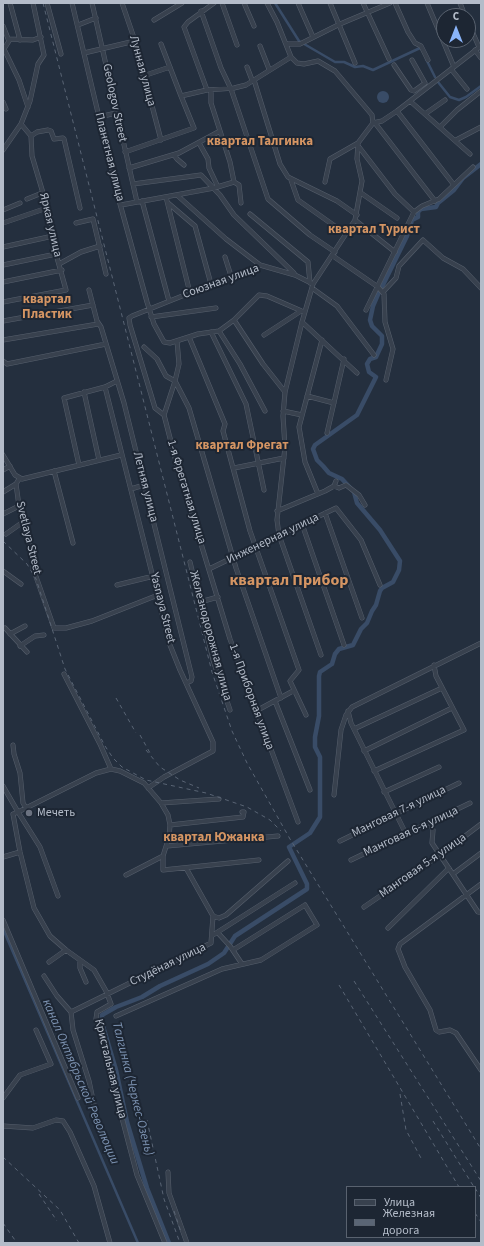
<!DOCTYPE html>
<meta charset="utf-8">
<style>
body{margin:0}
#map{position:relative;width:484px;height:1246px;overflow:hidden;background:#242f3e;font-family:"Source Sans 3",sans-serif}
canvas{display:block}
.frame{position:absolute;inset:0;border:4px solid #b4bcc9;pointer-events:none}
.legend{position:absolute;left:346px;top:1186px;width:130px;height:52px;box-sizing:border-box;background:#1d2633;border:1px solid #59626f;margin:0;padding:5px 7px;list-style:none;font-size:12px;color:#b4bcc9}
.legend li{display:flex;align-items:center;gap:8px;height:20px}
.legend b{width:20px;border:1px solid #59626f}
.north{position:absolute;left:436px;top:8px;width:40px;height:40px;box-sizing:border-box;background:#1d2633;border:1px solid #59626f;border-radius:50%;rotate:0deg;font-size:11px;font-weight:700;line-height:16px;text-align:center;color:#b4bcc9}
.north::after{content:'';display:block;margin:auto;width:14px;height:18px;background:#8ab4f8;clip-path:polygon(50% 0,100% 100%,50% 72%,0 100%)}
</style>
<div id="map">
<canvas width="484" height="1246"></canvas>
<div class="frame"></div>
<ul class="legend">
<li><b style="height:5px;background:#38414e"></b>Улица</li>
<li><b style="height:5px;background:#5a6575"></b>Железная дорога</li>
</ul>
<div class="north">С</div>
</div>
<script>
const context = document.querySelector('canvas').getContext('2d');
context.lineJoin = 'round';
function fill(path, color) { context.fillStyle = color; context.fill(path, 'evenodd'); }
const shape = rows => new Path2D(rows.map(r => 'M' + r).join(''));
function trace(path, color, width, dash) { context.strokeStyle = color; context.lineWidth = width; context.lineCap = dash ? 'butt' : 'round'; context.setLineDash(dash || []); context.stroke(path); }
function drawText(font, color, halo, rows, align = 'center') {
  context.font = font + ' "Source Sans 3",sans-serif'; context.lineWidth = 4; context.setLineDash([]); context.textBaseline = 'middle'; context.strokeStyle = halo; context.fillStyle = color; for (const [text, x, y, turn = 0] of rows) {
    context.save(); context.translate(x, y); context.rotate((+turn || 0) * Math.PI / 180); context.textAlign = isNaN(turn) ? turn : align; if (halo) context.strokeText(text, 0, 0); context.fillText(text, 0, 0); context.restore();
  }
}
const water = shape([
 '377 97a6 6 0 1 1 12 0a6 6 0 1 1-12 0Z'
]);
const canal = shape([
 [275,3,299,41,335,62,344,62,355,67,363,66,373,70,420,48,421,49],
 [426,59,435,77],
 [438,82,450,97,459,100,466,97,481,86],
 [3,929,138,1243]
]);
const river = shape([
 [382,287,407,236,412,220,418,217,418,212,421,209,436,207,438,203,454,190,463,178,481,164],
 [169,1243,147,1188,127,1122,116,1070,102,1023,102,1015,116,1007,142,997,160,986,208,964,224,953,235,936,307,889,307,884,289,847,310,833,320,817,320,757,315,747,315,737,319,716,319,676,320,672,332,664,335,654,339,649,353,645,361,629,367,623,372,611,376,605,380,591,382,588,393,582,399,570,400,561,380,530,357,503,354,492,342,479,329,473,323,466,317,460,313,449,315,445,357,415,376,377,369,372,367,364,370,359,376,357,382,344,382,336,372,326,370,320,373,306,379,292]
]);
const minor = shape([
 [10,3,20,40],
 [47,3,61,54],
 [72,3,117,193,147,302,154,324,164,342,170,343,198,334,219,331,234,320,259,295,267,296,304,312],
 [92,3,137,202],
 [122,3,135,41,161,140],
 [222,3,237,45],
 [244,3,254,26],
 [267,3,277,22,291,57,297,63,304,64,318,61,335,71,372,115,373,123],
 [298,3,313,37],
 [330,3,355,63],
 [363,3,389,59],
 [395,3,408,32,415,43,421,46,428,60],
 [427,3,454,67],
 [460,3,465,16],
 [201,11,221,68,231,89,268,199,310,235,335,252],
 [154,20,182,3],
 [468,22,479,47],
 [78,25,96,18],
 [3,26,9,41,4,49,19,80,28,107],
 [8,39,33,40,41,37],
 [161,44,181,96],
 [286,44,300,44,340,24,390,3],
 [260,46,269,69],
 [475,50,481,58],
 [84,53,135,41],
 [394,65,411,90,414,91,425,83,412,60],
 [247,67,252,80],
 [451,69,467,89],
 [143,76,170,67],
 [254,80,280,164,288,177,337,201,357,215],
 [207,90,184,27,188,22,214,3],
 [410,101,470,154],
 [3,102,6,109],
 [397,111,454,185],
 [425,114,445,100],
 [99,117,116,113],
 [375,123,435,201],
 [21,124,31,136],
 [440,127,457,110,481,91],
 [31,136,37,132,48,130,51,131,54,139,63,138,64,139,80,208],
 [456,140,481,127],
 [199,143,208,159,209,168,218,187],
 [359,147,395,194,414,212],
 [3,150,21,124,30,101,38,64,44,55,33,3],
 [125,152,194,128,181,96,207,90,234,88,246,85,291,57],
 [174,155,177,159,184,165],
 [129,168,179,153,220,131],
 [291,180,298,200,346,234],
 [234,182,239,185,241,203],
 [325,182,330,159,358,143],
 [133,184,201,175,220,195,234,215,294,273],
 [361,193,397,218],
 [178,196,226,239,260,265],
 [166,197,190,293],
 [27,199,42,193],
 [142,201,169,301],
 [168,203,195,226,211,284],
 [121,205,214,188,234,182,230,162,211,103,211,91],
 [3,210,20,203],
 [250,214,308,262,310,283],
 [355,220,395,252],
 [3,223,47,208],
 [76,223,93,219,106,274],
 [3,247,53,236],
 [333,256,378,287,384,294,385,322,393,349,386,380],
 [225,257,231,276],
 [59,264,81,252,100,246],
 [3,265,56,254],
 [3,282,62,270],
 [312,288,337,306,374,355],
 [89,290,97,321,101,327,124,403,192,677,191,681,186,683],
 [383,292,396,278,399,266,423,240,443,258,463,269,481,288],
 [3,302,66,290,56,254,51,220,32,156,31,136],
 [366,310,414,212,422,206,439,199,473,167],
 [151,317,216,308],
 [234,320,263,364,285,392],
 [3,321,93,305],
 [302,322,357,373],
 [219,331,240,364,265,411],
 [211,332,246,404,264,490],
 [264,335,301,311],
 [189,337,225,424,223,431,250,531,299,670,290,681,306,715],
 [3,340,98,324],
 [144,347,157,359,166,376,175,381,189,408,236,568,281,698],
 [3,361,7,364,106,344],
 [105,387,170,645,180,670,213,742,213,751,164,777,148,788],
 [84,392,99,460],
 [307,396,334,403],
 [283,411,302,415],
 [164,415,177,465,230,639,298,822],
 [164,415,155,408,130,325,129,318,132,316,260,265,295,275,313,284],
 [164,415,175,381,179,364,177,341],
 [327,433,344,359],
 [3,455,15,475,22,479,121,455],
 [79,465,64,398,105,387,117,381],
 [234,468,284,458],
 [3,470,10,466],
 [54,471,73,543],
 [19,479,16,484,19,506,34,559,33,568,54,628,66,628,92,621,158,595],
 [334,486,339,488,346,485,359,495,365,505],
 [131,489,144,485],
 [3,492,16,484],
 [318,494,305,462,299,427,322,340],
 [277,511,325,491,334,486,336,481],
 [325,513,362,618],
 [3,514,19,506],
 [302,524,344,645],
 [6,534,23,522],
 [190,562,213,660,230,710],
 [209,569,336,508,361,540,380,585],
 [3,571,21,584],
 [117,585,154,576],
 [200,602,218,597],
 [5,628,27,652],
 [10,634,25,626],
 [20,646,35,636,44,635],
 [321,655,279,535,277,520,285,447,283,416,285,392,302,322,313,284,355,220,362,181,357,159,358,143,373,123,382,121,397,111,481,46],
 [64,674,100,744,111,769],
 [275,701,310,790],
 [256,711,293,691],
 [348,711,351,723,406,834],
 [354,729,442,688],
 [13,745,14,754,20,773,23,803,26,808],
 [364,751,452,708],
 [374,771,464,730,436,676,434,665],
 [3,786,18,812,96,773,111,769,120,771,144,783,161,803,168,815,170,825,169,837,163,856,163,870,259,860],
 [384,792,439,767],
 [334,795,341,730,346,715,352,707,481,643],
 [161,803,219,799],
 [430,823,433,830,432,843,478,912,481,913],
 [170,825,243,817,244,812,242,812],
 [340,841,459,783],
 [167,846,278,836],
 [3,857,20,852],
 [351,860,470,803],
 [453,874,481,853],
 [126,875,163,856],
 [481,884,400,944,398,949,405,967,430,1010,436,1030,439,1032,450,1030,456,1033,481,1070],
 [58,896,40,847,18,812,13,814,20,852,34,908,50,936,66,950,94,970,106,991,111,1004,97,1012,96,1019,137,1175,165,1243],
 [364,907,440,855,481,824],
 [213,916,219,918,226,915,288,861],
 [3,920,78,1098],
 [388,928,449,868],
 [218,933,230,946,242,964],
 [213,935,295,883],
 [80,961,80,968,86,982],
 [49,962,66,950],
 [44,976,57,996,71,1012,73,1030,89,1081,98,1124,111,1157],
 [71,1012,211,943,213,916,186,868],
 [116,1016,222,969,261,960,317,925,305,905,233,950],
 [3,1098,20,1075,51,1064,36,1030],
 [3,1126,33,1128,56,1120,63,1121,70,1132,94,1186,110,1243],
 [168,1172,169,1193,187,1243]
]);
const rail = shape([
 [43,3,212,672,232,731,247,763,290,839,481,1149],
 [3,541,27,564,36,579,65,669,105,746,113,758,122,767,146,780,206,793,247,807,270,820,281,831],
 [116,698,136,733],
 [140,735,150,753],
 [146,750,160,767,180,780,199,788],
 [354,981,481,1181],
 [339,985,459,1187],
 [400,1094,406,1130,422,1160],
 [147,1120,164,1199,180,1243],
 [433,1121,474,1187],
 [3,1157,60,1210,79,1243],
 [475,1188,481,1198],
 [39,1194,57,1221],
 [174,1211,181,1232],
 [475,1213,481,1222],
 [3,1223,17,1243]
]);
const markers = [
 [29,813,4,"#6b7280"]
];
const streetNames = [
 ["Лунная улица",142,71,75],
 ["Geologov Street",114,103,78],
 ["Планетная улица",109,157,76],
 ["Яркая улица",50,225,77],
 ["Союзная улица",221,282,-20],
 ["Летняя улица",145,487,76],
 ["1-я Фрегатная улица",186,492,73],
 ["Svetlaya Street",28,538,76],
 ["Инженерная улица",273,539,-26],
 ["Yasnaya Street",162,608,76],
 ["Железнодорожная улица",210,636,75],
 ["1-я Приборная улица",251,697,70],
 ["Манговая 7-я улица",399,812,-26],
 ["Манговая 6-я улица",411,832,-25],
 ["Манговая 5-я улица",423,866,-35],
 ["Студёная улица",168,965,-26],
 ["Кристальная улица",110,1069,76]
];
const poiNames = [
 ["Мечеть",37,813]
];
const neighbourhoodNames = [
 ["квартал Талгинка",260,142],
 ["квартал Турист",374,230],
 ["квартал",47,300],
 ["Пластик",47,315],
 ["квартал Фрегат",242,446],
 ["квартал Южанка",214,838]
];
const waterNames = [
 ["канал Октябрьской Революции",80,1082,67],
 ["Талгинка (Черкес-Озень)",132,1089,76]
];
const districtNames = [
 ["квартал Прибор",289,581]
];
fill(water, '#394c67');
trace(canal, '#394c67', 2.5);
trace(river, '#394c67', 4.5);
trace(minor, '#565f6c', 5);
trace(minor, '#38414e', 4);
trace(rail, '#5a6575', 1, [4, 4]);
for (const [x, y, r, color] of markers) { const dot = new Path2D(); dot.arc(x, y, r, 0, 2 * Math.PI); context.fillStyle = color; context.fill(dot); trace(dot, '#1d2633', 1.5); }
drawText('12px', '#b4bcc9', '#1d2633', streetNames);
drawText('12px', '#b4bcc9', '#1d2633', poiNames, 'left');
drawText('bold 13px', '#d59563', '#1d2633', neighbourhoodNames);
drawText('italic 13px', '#7c92b1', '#1d2633', waterNames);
drawText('bold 16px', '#d59563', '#1d2633', districtNames);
</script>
